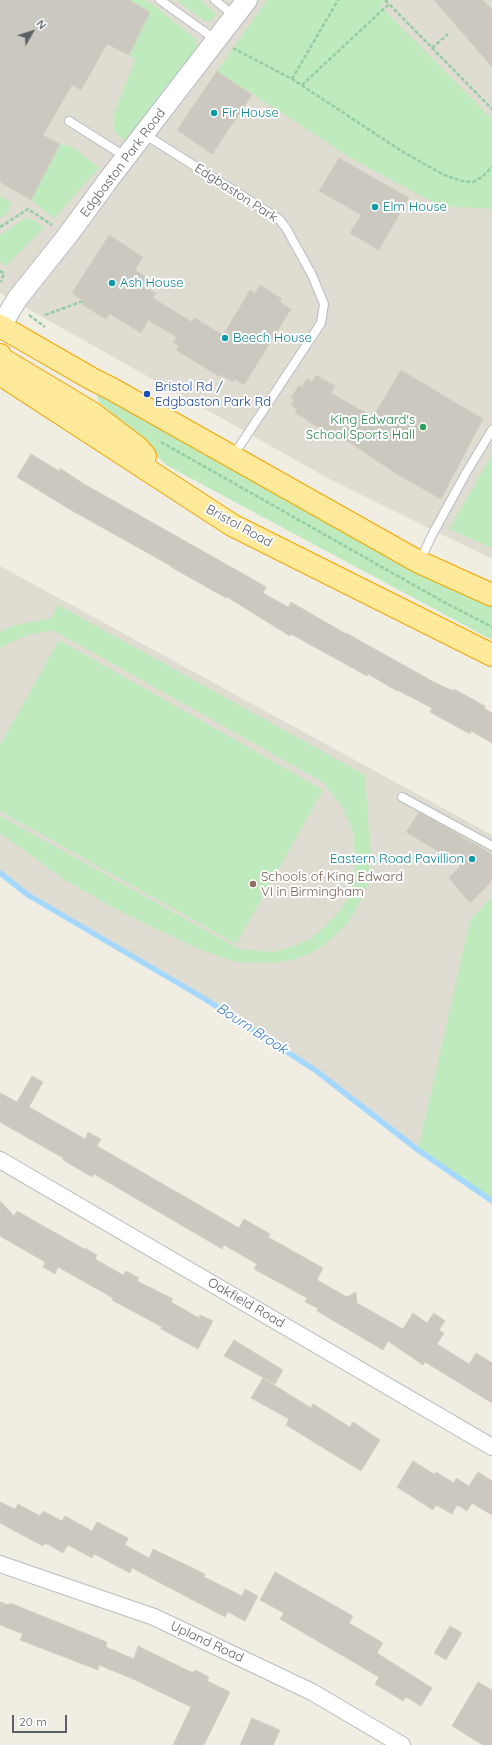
<!DOCTYPE html>
<style>
body{margin:0}
#map{position:relative;width:492px;height:1745px;overflow:hidden;background:#f0ede3;font-family:Quicksand,sans-serif}
canvas{display:block}
.north{position:absolute;left:12px;top:12px;width:40px;height:40px;-webkit-text-stroke:3px #fff;paint-order:stroke;rotate:51deg;font-size:11px;font-weight:700;line-height:16px;text-align:center;color:#5b6066}
.north::after{content:'';display:block;margin:auto;width:14px;height:18px;background:#5b6066;clip-path:polygon(50% 0,100% 100%,50% 72%,0 100%)}
.scale{position:absolute;left:12px;top:1715px;width:55px;height:18px;box-sizing:border-box;border:2px solid #5b6066;border-top:0;padding-left:5px;font-size:12px;line-height:14px;white-space:nowrap;color:#5b6066;-webkit-text-stroke:3px #fff;paint-order:stroke}
</style>
<div id="map">
<canvas width="492" height="1745"></canvas>
<div class="north">N</div>
<div class="scale">20 m</div>
</div>
<script>
const context = document.querySelector('canvas').getContext('2d');
context.lineJoin = 'round';
function fill(path, color) { context.fillStyle = color; context.fill(path, 'evenodd'); }
const shape = rows => new Path2D(rows.map(r => 'M' + r).join(''));
function trace(path, color, width, dash) { context.strokeStyle = color; context.lineWidth = width; context.lineCap = dash ? 'butt' : 'round'; context.setLineDash(dash || []); context.stroke(path); }
function drawText(font, color, halo, rows, align = 'center') {
  context.font = font + ' Quicksand,sans-serif'; context.lineWidth = 4; context.setLineDash([]); context.textBaseline = 'middle'; context.strokeStyle = halo; context.fillStyle = color; for (const [text, x, y, turn = 0] of rows) {
    context.save(); context.translate(x, y); context.rotate((+turn || 0) * Math.PI / 180); context.textAlign = isNaN(turn) ? turn : align; if (halo) context.strokeText(text, 0, 0); context.fillText(text, 0, 0); context.restore();
  }
}
const education = shape([
 [0,0,492,0,492,559,331,480,0,293],
 [0,566,492,835,492,1201,418,1150,315,1070,205,999,28,895,0,873]
]);
const green = shape([
 [129,0,145,0,153,5,195,39,199,50,126,142,114,131,113,116,135,60,129,55,150,12],
 [176,0,200,0,214,12,216,15,211,21,205,21],
 [267,0,386,0,380,6,492,119,492,209,440,206,356,161,217,71],
 [60,144,73,147,99,168,54,218,31,200],
 [0,196,12,203,6,215,0,218],
 [27,217,44,227,6,266,0,262,0,235],
 [102,392,219,463,407,565,492,606,492,640,166,465,137,436,100,403,96,394],
 [492,455,492,548,449,529],
 [58,605,365,775,371,861,367,886,357,908,346,925,327,942,312,953,293,960,272,963,236,962,199,949,123,913,65,880,0,833,0,816,239,949,274,952,294,946,312,938,322,929,337,914,348,898,355,878,354,835,343,808,323,782,53,630,28,635,0,647,0,632,9,627,30,622,50,619],
 [59,640,323,790,236,944,0,811,0,745],
 [492,897,492,1201,418,1150,470,920]
]);
const stream = shape([
 [0,873,28,895,205,999,315,1070,418,1150,492,1201]
]);
const building = shape([
 [0,0,129,0,150,12,129,55,107,44,81,90,72,85,43,135,60,144,31,200,0,182,0,0],
 [434,0,483,0,492,10,492,67,434,0],
 [217,71,252,95,212,154,177,130,217,71],
 [339,158,409,198,379,250,350,233,361,215,319,191,339,158],
 [109,235,143,257,135,270,148,278,143,286,156,293,153,298,192,322,195,318,223,335,250,290,255,293,260,285,282,299,280,302,291,309,244,385,234,379,233,382,221,375,220,377,176,350,179,346,173,342,177,337,148,320,141,333,110,314,106,319,83,305,83,301,72,293,109,235],
 [401,370,483,419,441,499,400,476,341,437,339,439,307,421,308,420,295,413,297,409,291,405,294,400,291,398,299,385,302,387,307,379,312,382,316,375,335,386,331,393,373,417,401,370],
 [31,454,59,471,60,468,84,484,247,576,266,587,263,593,288,607,291,602,346,634,346,633,434,682,453,691,454,689,485,706,484,708,492,713,492,743,471,731,470,734,439,717,430,712,432,708,397,690,397,691,368,674,367,676,291,634,290,636,227,597,226,598,171,567,171,566,69,509,17,477,31,454],
 [419,812,492,854,492,879,487,886,470,903,449,878,461,865,406,832,419,812],
 [32,1076,43,1082,29,1107,85,1139,88,1132,101,1139,97,1146,239,1228,244,1219,270,1234,268,1237,323,1268,317,1280,347,1297,356,1292,357,1303,403,1329,413,1313,427,1323,434,1313,445,1321,439,1330,444,1333,437,1344,469,1364,476,1353,492,1363,492,1403,425,1362,423,1365,388,1341,383,1350,317,1311,318,1308,305,1302,307,1298,254,1269,257,1264,224,1245,222,1249,94,1174,92,1177,63,1160,63,1158,0,1122,0,1093,17,1102,32,1076],
 [0,1201,14,1216,17,1211,84,1249,85,1248,97,1255,95,1259,123,1275,126,1271,139,1278,137,1281,173,1299,171,1302,199,1318,200,1315,213,1321,198,1349,161,1329,162,1327,112,1300,113,1298,58,1267,55,1274,43,1267,45,1262,0,1236,0,1201],
 [234,1340,283,1370,275,1384,224,1356,234,1340],
 [263,1378,311,1408,313,1404,350,1427,353,1422,380,1440,361,1471,286,1425,289,1419,251,1398,263,1378],
 [413,1461,434,1474,436,1472,454,1483,456,1478,469,1486,478,1472,492,1481,492,1515,472,1503,467,1511,457,1505,452,1514,436,1505,433,1510,397,1487,413,1461],
 [0,1502,15,1509,18,1504,40,1516,43,1511,62,1521,65,1516,92,1531,97,1522,128,1538,125,1545,149,1558,153,1549,205,1574,204,1577,242,1596,245,1589,258,1596,245,1621,228,1612,225,1617,132,1568,130,1573,94,1554,92,1558,68,1545,63,1553,45,1543,43,1546,0,1523,0,1502],
 [275,1572,353,1616,349,1623,383,1643,377,1653,432,1688,421,1706,406,1697,403,1701,375,1684,379,1677,280,1619,284,1613,260,1600,275,1572],
 [0,1602,9,1605,10,1603,107,1642,106,1647,134,1659,138,1646,193,1673,195,1670,209,1677,207,1681,230,1692,204,1745,173,1745,191,1707,133,1679,99,1665,98,1670,20,1640,23,1634,0,1625,0,1602],
 [450,1626,462,1633,446,1660,434,1653,450,1626],
 [478,1682,492,1690,492,1745,483,1745,452,1726,478,1682],
 [252,1718,280,1730,273,1745,240,1745,252,1718]
]);
const path = shape([
 [385,0,389,4],
 [233,48,292,79,403,152,444,175,462,181,473,182,482,177,492,167],
 [432,48,448,34],
 [292,79,338,0],
 [302,85,389,4,492,109],
 [0,227,28,209,52,225],
 [0,271,4,273,1,282],
 [29,315,45,327],
 [45,315,83,301],
 [161,442,442,601,492,627]
]);
const service = shape([
 [160,0,216,40],
 [215,0,234,16],
 [69,121,126,157],
 [144,134,279,219,286,228,312,275,324,304,321,323,233,456],
 [420,561,432,535,466,473,492,430],
 [402,797,492,846]
]);
const minor = shape([
 [0,1160,492,1447],
 [0,1564,154,1617,312,1692,402,1745]
]);
const tertiary = shape([
 [0,328,17,299,68,235,109,179,247,0]
]);
const trunk = shape([
 [0,326,92,379,112,389,419,562,492,595],
 [0,355,2,359,92,413,137,447,145,456],
 [0,374,232,525,492,655]
]);
const markers = [
 [214,113,4,"#0f9aa8"],
 [375,207,4,"#0f9aa8"],
 [112,283,4,"#0f9aa8"],
 [225,338,4,"#0f9aa8"],
 [147,394,4,"#1a4fb4"],
 [423,427,4,"#2e9e5b"],
 [472,859,4,"#0f9aa8"],
 [253,884,4,"#8d6e63"]
];
const cultureNames = [
 ["Fir House",222,113],
 ["Elm House",383,207],
 ["Ash House",120,283],
 ["Beech House",233,338],
 ["Eastern Road Pavillion",464,859,"right"]
];
const streetNames = [
 ["Edgbaston Park Road",123,163,-53],
 ["Edgbaston Park",236,193,33],
 ["Bristol Road",239,526,29],
 ["Oakfield Road",246,1303,30],
 ["Upland Road",207,1642,25]
];
const transitNames = [
 ["Bristol Rd /",155,387],
 ["Edgbaston Park Rd",155,402]
];
const leisureNames = [
 ["King Edward's",415,420],
 ["School Sports Hall",415,435]
];
const educationNames = [
 ["Schools of King Edward",261,877],
 ["VI in Birmingham",261,892]
];
const waterNames = [
 ["Bourn Brook",252,1029,33]
];
fill(education, '#dfdcd2');
fill(green, '#beeabd');
trace(stream, '#a4d8ff', 5.5);
fill(building, '#cbc8c0');
trace(building, '#d5cfc1', 1);
trace(service, '#b8bcc1', 10);
trace(minor, '#b8bcc1', 18);
trace(tertiary, '#b8bcc1', 22);
trace(trunk, '#f3a600', 24);
trace(path, '#95cca5', 2.5, [4, 2]);
trace(service, '#fff', 8);
trace(minor, '#fff', 16);
trace(tertiary, '#fff', 20);
trace(trunk, '#ffe99a', 22);
for (const [x, y, r, color] of markers) { const dot = new Path2D(); dot.arc(x, y, r, 0, 2 * Math.PI); context.fillStyle = color; context.fill(dot); trace(dot, '#fff', 1.5); }
drawText('13px', '#0d838f', '#fff', cultureNames, 'left');
drawText('13px', '#5b6066', '#fff', streetNames);
drawText('13px', '#164399', '#fff', transitNames, 'left');
drawText('13px', '#27864d', '#fff', leisureNames, 'right');
drawText('13px', '#785e54', '#fff', educationNames, 'left');
drawText('italic 14px', '#3678bc', '#fff', waterNames);
</script>
